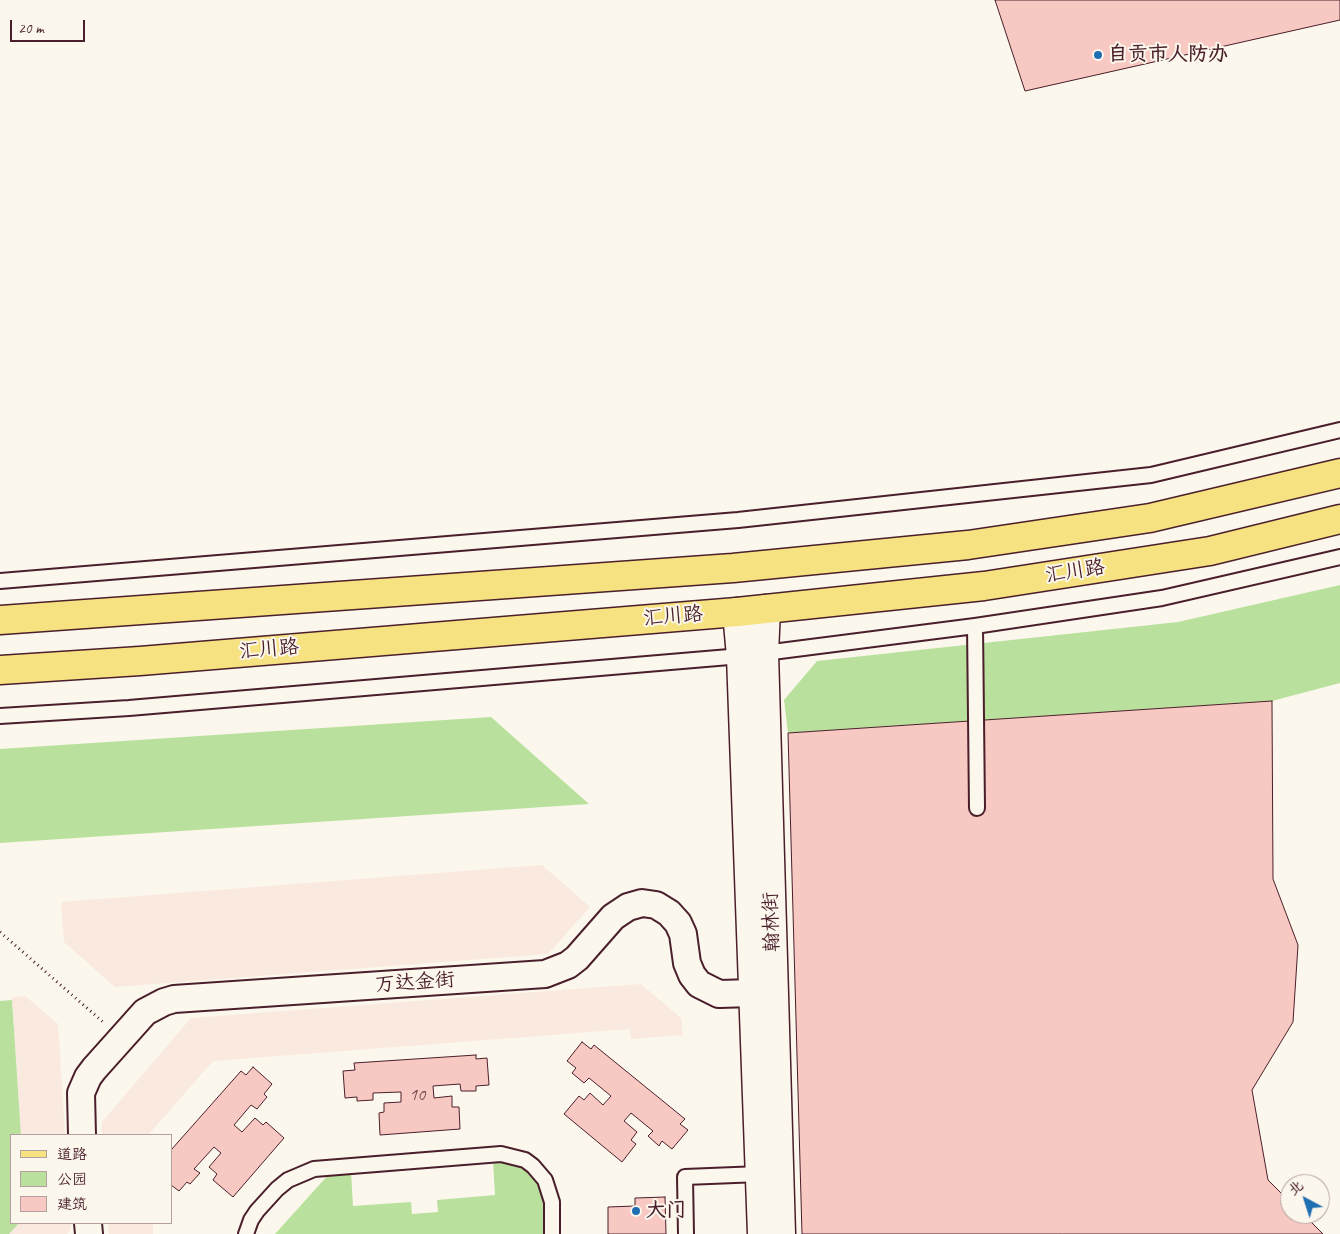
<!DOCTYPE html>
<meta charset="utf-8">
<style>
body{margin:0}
#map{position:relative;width:1340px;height:1234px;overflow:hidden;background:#fbf7ec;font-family:Caveat,"LXGW WenKai TC",sans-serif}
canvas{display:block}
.legend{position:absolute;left:10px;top:1134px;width:162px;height:90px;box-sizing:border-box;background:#fbf7ec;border:1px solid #b4a19f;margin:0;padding:6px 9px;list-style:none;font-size:15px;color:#4a1f2b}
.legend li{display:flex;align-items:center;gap:10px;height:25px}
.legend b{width:25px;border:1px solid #b4a19f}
.north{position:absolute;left:1280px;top:1174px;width:50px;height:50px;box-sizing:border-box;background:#fbf7ec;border:1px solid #b4a19f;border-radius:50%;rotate:320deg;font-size:14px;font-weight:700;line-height:20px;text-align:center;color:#4a1f2b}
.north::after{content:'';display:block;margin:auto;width:18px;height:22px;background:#1f6fb2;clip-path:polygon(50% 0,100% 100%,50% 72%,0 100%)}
.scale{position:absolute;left:10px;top:20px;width:75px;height:22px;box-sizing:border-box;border:2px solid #4a1f2b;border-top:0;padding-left:6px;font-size:15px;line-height:18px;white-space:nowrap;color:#4a1f2b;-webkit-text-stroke:4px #fbf7ec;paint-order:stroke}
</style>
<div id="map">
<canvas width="1340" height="1234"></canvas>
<ul class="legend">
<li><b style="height:6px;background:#f6e281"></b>道路</li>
<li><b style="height:14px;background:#b9e19d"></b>公园</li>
<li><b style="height:14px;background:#f8c8c2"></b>建筑</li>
</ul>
<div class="north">北</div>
<div class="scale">20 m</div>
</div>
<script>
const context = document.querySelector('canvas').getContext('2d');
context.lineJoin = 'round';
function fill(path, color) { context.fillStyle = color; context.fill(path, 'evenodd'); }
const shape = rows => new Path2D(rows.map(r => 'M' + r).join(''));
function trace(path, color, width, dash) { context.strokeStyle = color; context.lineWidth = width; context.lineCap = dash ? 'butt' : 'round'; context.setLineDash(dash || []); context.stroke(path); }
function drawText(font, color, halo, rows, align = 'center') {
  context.font = font + ' Caveat,"LXGW WenKai TC",sans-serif'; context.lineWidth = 4; context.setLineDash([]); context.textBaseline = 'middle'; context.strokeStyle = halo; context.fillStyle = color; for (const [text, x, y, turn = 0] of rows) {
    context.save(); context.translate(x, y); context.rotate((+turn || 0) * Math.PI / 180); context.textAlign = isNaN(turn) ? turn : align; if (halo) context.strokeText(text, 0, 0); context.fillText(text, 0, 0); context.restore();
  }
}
const built = shape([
 [542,865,590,907,548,954,115,987,64,942,61,902],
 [641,984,681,1018,683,1035,631,1039,630,1029,213,1061,148,1135,102,1135,102,1122,191,1018],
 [25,996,58,1024,65,1135,21,1135,12,997],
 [19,1223,71,1223,71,1229,67,1234,9,1234],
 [108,1223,153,1223,153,1234,109,1234]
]);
const green = shape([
 [1340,585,1340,683,1272,701,788,733,784,700,817,661,1178,622],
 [491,717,589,804,0,843,0,749],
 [12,1000,21,1135,11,1135,11,1223,19,1223,9,1234,0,1234,0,1001],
 [500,1160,509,1161,523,1167,531,1173,538,1181,542,1191,544,1201,545,1234,275,1234,329,1174,351,1172,353,1206,411,1202,412,1214,438,1212,437,1200,495,1195,493,1161]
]);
const building = shape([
 [995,0,1340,0,1340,20,1025,91,995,0],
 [1272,701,1273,879,1298,945,1293,1022,1252,1090,1268,1180,1290,1202,1290,1214,1303,1214,1323,1234,802,1234,788,733,1272,701],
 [582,1042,591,1049,594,1045,685,1119,680,1124,688,1130,672,1149,662,1141,659,1146,648,1136,653,1131,631,1113,624,1121,637,1132,631,1140,636,1144,622,1162,564,1114,579,1096,584,1100,590,1093,603,1105,611,1096,589,1078,584,1083,572,1073,576,1068,567,1061,582,1042],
 [476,1055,476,1059,487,1058,489,1085,476,1086,476,1091,461,1091,460,1084,433,1086,434,1098,452,1096,452,1107,459,1107,460,1129,380,1135,379,1113,384,1112,384,1103,401,1102,401,1092,373,1093,373,1100,357,1101,357,1097,345,1098,343,1071,355,1070,354,1063,476,1055],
 [253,1067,272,1084,264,1094,267,1097,257,1109,251,1105,234,1125,242,1132,255,1118,263,1125,266,1122,284,1138,233,1197,213,1180,217,1174,209,1167,221,1153,214,1147,194,1169,200,1173,190,1184,187,1182,179,1191,171,1185,171,1150,241,1071,246,1075,253,1067],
 [665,1197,666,1234,608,1234,608,1207,635,1206,635,1198,665,1197]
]);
const path = shape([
 [0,932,103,1022]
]);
const lane = shape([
 [0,581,738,520,1151,475,1340,430],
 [975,626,977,808],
 [0,716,129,708,741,656,975,626,1162,598,1340,557],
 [246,1234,251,1220,257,1211,277,1189,288,1180,314,1169,501,1154,525,1160,533,1166,545,1180,552,1202,552,1234],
 [686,1234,685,1177,760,1174]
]);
const street = shape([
 [82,1135,81,1093,88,1077,94,1069,145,1012,164,1002,174,999,545,974,568,965,577,958,613,917,628,907,642,903,656,905,669,913,678,923,683,934,687,963,692,975,699,984,719,994,753,993],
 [88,1223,89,1234]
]);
const secondary = shape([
 [766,609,764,653,781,1234],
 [737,612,741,656,762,1234]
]);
const primary = shape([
 [0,620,733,568,968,545,1150,518,1340,473],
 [0,670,140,661,737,612,984,586,1210,551,1340,519]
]);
const markers = [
 [1098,55,5,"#1f6fb2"],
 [636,1211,5,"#1f6fb2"]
];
const numberNames = [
 ["10",417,1095]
];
const poiNames = [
 ["自贡市人防办",1108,55],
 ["大门",646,1211]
];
const streetNames = [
 ["汇川路",1075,572,-9],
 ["汇川路",673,617,-5],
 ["汇川路",269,650,-5],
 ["翰林街",772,922,-92],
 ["万达金街",415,983,-4]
];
fill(built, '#fae9df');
fill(green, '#b9e19d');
fill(building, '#f8c8c2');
trace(building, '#4a1f2b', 1);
trace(lane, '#4a1f2b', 18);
trace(street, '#4a1f2b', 30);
trace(secondary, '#4a1f2b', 31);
trace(primary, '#4a1f2b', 31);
trace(path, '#4a1f2b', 3, [1, 4]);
trace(lane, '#fbf7ec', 14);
trace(street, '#fbf7ec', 26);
trace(secondary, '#fbf7ec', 28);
trace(primary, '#f6e281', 28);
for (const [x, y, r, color] of markers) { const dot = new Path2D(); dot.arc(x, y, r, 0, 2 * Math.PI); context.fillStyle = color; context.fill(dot); trace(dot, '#fbf7ec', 2); }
drawText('18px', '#764951', null, numberNames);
drawText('bold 20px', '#4a1f2b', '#fbf7ec', poiNames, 'left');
drawText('20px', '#4a1f2b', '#fbf7ec', streetNames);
</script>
